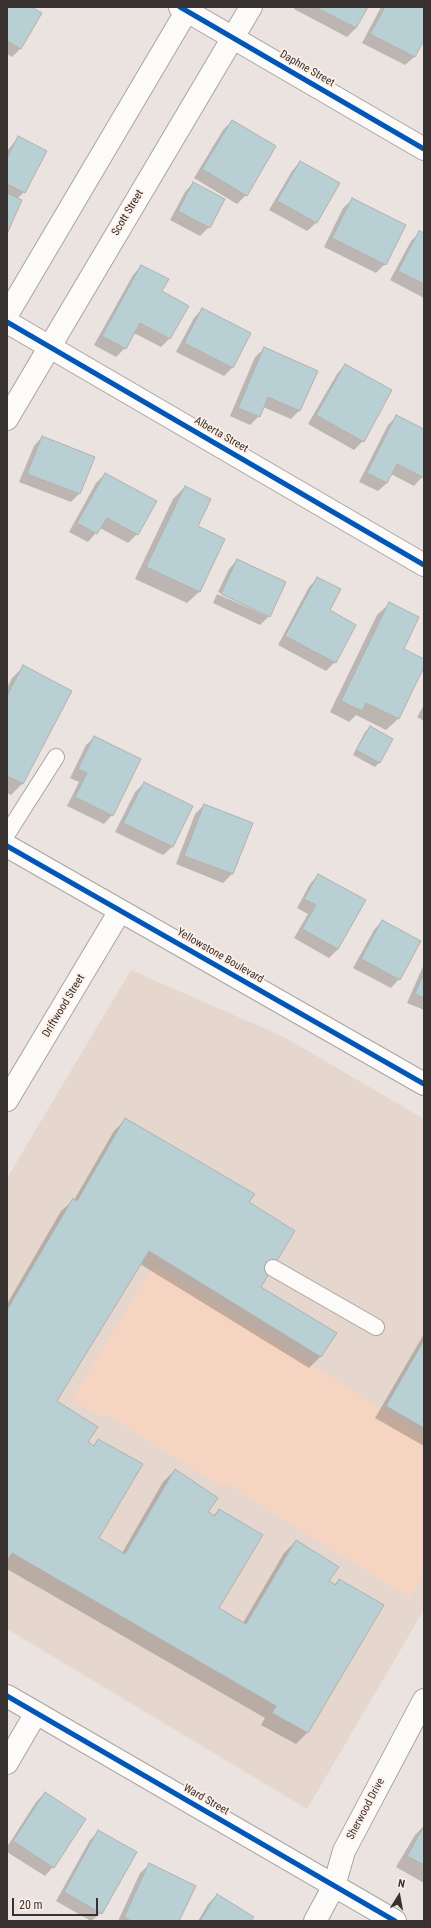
<!DOCTYPE html>
<style>
body{margin:0}
#map{position:relative;width:431px;height:1928px;overflow:hidden;background:#ebe3df;font-family:"Roboto Condensed",sans-serif}
canvas{display:block}
.frame{position:absolute;inset:0;border:8px solid #37322f;pointer-events:none}
.north{position:absolute;left:379px;top:1876px;width:40px;height:40px;-webkit-text-stroke:3px #feefe7;paint-order:stroke;rotate:11deg;font-size:11px;font-weight:700;line-height:16px;text-align:center;color:#37322f}
.north::after{content:'';display:block;margin:auto;width:14px;height:18px;background:#37322f;clip-path:polygon(50% 0,100% 100%,50% 72%,0 100%)}
.scale{position:absolute;left:12px;top:1898px;width:86px;height:18px;box-sizing:border-box;border:2px solid #37322f;border-top:0;padding-left:5px;font-size:12px;line-height:14px;white-space:nowrap;color:#37322f;-webkit-text-stroke:3px #feefe7;paint-order:stroke}
</style>
<div id="map">
<canvas width="431" height="1928"></canvas>
<div class="frame"></div>
<div class="north">N</div>
<div class="scale">20 m</div>
</div>
<script>
const context = document.querySelector('canvas').getContext('2d');
context.lineJoin = 'round';
function fill(path, color) { context.fillStyle = color; context.fill(path, 'evenodd'); }
const shape = rows => new Path2D(rows.map(r => 'M' + r).join(''));
function trace(path, color, width, dash) { context.strokeStyle = color; context.lineWidth = width; context.lineCap = dash ? 'butt' : 'round'; context.setLineDash(dash || []); context.stroke(path); }
function drawText(font, color, halo, rows, align = 'center') {
  context.font = font + ' "Roboto Condensed",sans-serif'; context.lineWidth = 3.5; context.setLineDash([]); context.textBaseline = 'middle'; context.strokeStyle = halo; context.fillStyle = color; for (const [text, x, y, turn = 0] of rows) {
    context.save(); context.translate(x, y); context.rotate((+turn || 0) * Math.PI / 180); context.textAlign = isNaN(turn) ? turn : align; if (halo) context.strokeText(text, 0, 0); context.fillText(text, 0, 0); context.restore();
  }
}
const built = shape([
 [131,970,284,1037,424,1119,424,1610,307,1809,7,1629,7,1178]
]);
const green = shape([
 [154,1266,424,1436,424,1575,410,1598,226,1484,222,1487,105,1414,102,1418,72,1399]
]);
const shadow = shape([
 [7,7,29,7,21,48,12,57,7,54],
 [295,7,366,7,356,28,347,37,294,9],
 [381,7,424,7,424,38,414,57,405,65,362,43],
 [232,121,246,195,237,204,194,178,223,130],
 [19,137,24,192,17,199,7,232,7,151],
 [300,162,338,184,316,223,307,231,269,210,292,171],
 [193,183,209,227,200,236,170,220,185,192],
 [352,200,385,264,376,273,324,247,343,208],
 [420,232,424,235,424,298,390,280,411,241],
 [141,266,160,292,187,306,169,339,161,347,134,333,125,348,116,357,94,345,133,275],
 [202,309,232,368,224,376,176,352,194,318],
 [264,349,317,372,299,411,291,419,263,407,259,416,250,425,230,416,255,357],
 [345,365,363,441,354,450,308,424,337,374],
 [397,416,424,430,424,475,414,486,391,474,387,483,378,491,359,482,388,425],
 [42,437,79,494,71,502,19,482,34,446],
 [105,474,155,502,137,534,128,543,100,528,88,542,69,532,96,483],
 [185,487,197,526,224,539,199,592,187,603,135,579,173,499],
 [237,560,269,616,260,625,213,603,217,594,267,616,267,614,218,592,229,569],
 [318,578,335,662,326,671,278,645,309,587],
 [389,604,403,650,424,660,424,665,398,719,386,730,356,715,349,722,330,712,377,615],
 [24,666,23,783,11,795,7,793,7,688,12,678],
 [424,705,424,721,417,717],
 [370,727,392,740,379,763,375,767,353,755,365,732],
 [95,737,112,815,104,824,67,806,79,782,70,778,86,745],
 [144,783,192,806,172,847,163,855,115,832,135,792],
 [204,805,251,823,232,874,223,883,176,864,195,814],
 [318,875,365,901,338,949,329,958,294,938,308,914,297,908,310,884],
 [382,921,399,979,391,988,353,968,374,930],
 [424,964,424,1010,407,1003],
 [125,1120,248,1203,260,1287,335,1334,320,1357,309,1368,140,1264,56,1401,87,1442,93,1446,99,1440,98,1539,122,1553,163,1482,175,1470,207,1512,213,1516,219,1510,218,1608,243,1623,284,1553,296,1541,328,1582,334,1585,339,1580,307,1733,296,1744,261,1725,265,1718,7,1569,7,1304,61,1211,74,1200,114,1131],
 [424,1334,424,1446,375,1418],
 [45,1793,53,1867,45,1876,7,1852,7,1847,36,1802],
 [424,1826,424,1883,396,1867,415,1835],
 [99,1831,101,1913,91,1921,56,1901,90,1840],
 [149,1865,178,1921,118,1921,140,1873],
 [217,1895,250,1921,198,1921,208,1904]
]);
const building = shape([
 [7,7,31,7,42,13,21,49,7,41,7,7],
 [315,7,368,7,356,28,315,7],
 [385,7,424,7,424,40,415,57,370,34,385,7],
 [232,120,276,146,247,196,202,169,232,120],
 [18,136,47,151,25,193,7,184,7,158,18,136],
 [300,161,340,183,317,223,277,201,300,161],
 [193,182,225,199,210,228,178,211,193,182],
 [7,193,22,200,7,234,7,193],
 [352,198,406,225,386,265,332,238,352,198],
 [419,231,424,233,424,284,398,271,419,231],
 [141,265,169,279,162,291,189,306,170,339,140,323,126,349,102,336,141,265],
 [202,308,251,333,233,368,184,343,202,308],
 [264,347,318,371,300,411,268,397,260,417,238,408,264,347],
 [345,364,392,390,364,442,316,415,345,364],
 [396,415,424,429,424,478,397,464,387,483,367,473,396,415],
 [42,436,95,457,80,494,27,474,42,436],
 [105,473,157,501,138,535,107,518,97,534,77,523,105,473],
 [185,486,211,499,198,526,225,539,200,592,146,567,185,486],
 [237,559,286,582,270,617,221,594,237,559],
 [317,577,341,589,330,610,356,625,336,663,285,636,317,577],
 [389,602,419,617,404,649,424,659,424,667,399,719,366,703,362,711,341,701,389,602],
 [23,665,72,691,23,784,7,776,7,696,23,665],
 [370,726,393,739,380,763,356,750,370,726],
 [94,736,141,759,113,816,75,797,87,773,78,769,94,736],
 [144,782,193,806,173,847,123,823,144,782],
 [204,804,253,823,233,874,184,856,204,804],
 [318,874,366,900,338,949,302,929,316,905,304,899,318,874],
 [382,920,421,941,400,980,361,959,382,920],
 [424,973,424,998,415,994,424,973],
 [125,1118,255,1194,249,1202,295,1231,261,1287,337,1333,321,1357,149,1251,57,1401,98,1427,88,1442,94,1446,98,1439,143,1464,99,1538,125,1554,175,1469,218,1498,208,1512,215,1516,219,1509,263,1535,219,1608,246,1624,296,1540,339,1567,329,1581,336,1585,339,1579,384,1605,308,1733,272,1713,276,1706,12,1553,7,1561,7,1310,73,1198,77,1201,125,1118],
 [424,1340,424,1428,386,1406,424,1340],
 [45,1792,86,1819,54,1868,13,1841,45,1792],
 [424,1826,424,1865,407,1856,424,1826],
 [98,1830,137,1852,102,1914,64,1892,98,1830],
 [149,1863,196,1886,179,1921,131,1921,124,1917,149,1863],
 [217,1894,254,1917,251,1921,200,1921,217,1894]
]);
const lane = shape([
 [7,834,56,757],
 [273,1268,376,1327]
]);
const street = shape([
 [180,7,424,149],
 [7,322,424,565],
 [7,1100,120,911],
 [7,1696,395,1921],
 [7,1763,36,1713],
 [315,1921,334,1886,344,1851,424,1700]
]);
const secondary = shape([
 [7,315,189,7],
 [7,419,251,7],
 [7,846,424,1084]
]);
const cycleway = shape([
 [180,7,424,149],
 [7,322,424,565],
 [7,846,424,1084],
 [7,1696,395,1921]
]);
const streetNames = [
 ["Daphne Street",307,69,30],
 ["Scott Street",128,213,-59],
 ["Alberta Street",221,435,30],
 ["Yellowstone Boulevard",220,956,30],
 ["Driftwood Street",64,1006,-59],
 ["Ward Street",206,1800,30],
 ["Sherwood Drive",366,1809,-62]
];
fill(built, '#e6d7ce');
fill(green, '#f5d5c1');
fill(shadow, '#0003');
fill(building, '#b8cfd3');
trace(building, '#b1b1b0', 1);
trace(lane, '#aaa4a1', 18);
trace(street, '#aaa4a1', 24);
trace(secondary, '#aaa4a1', 24);
trace(lane, '#fcfbfa', 16);
trace(street, '#fcfbfa', 22);
trace(secondary, '#fcfbfa', 22);
trace(cycleway, '#0057b8', 5);
drawText('11px', '#37322f', '#feefe7', streetNames);
</script>
